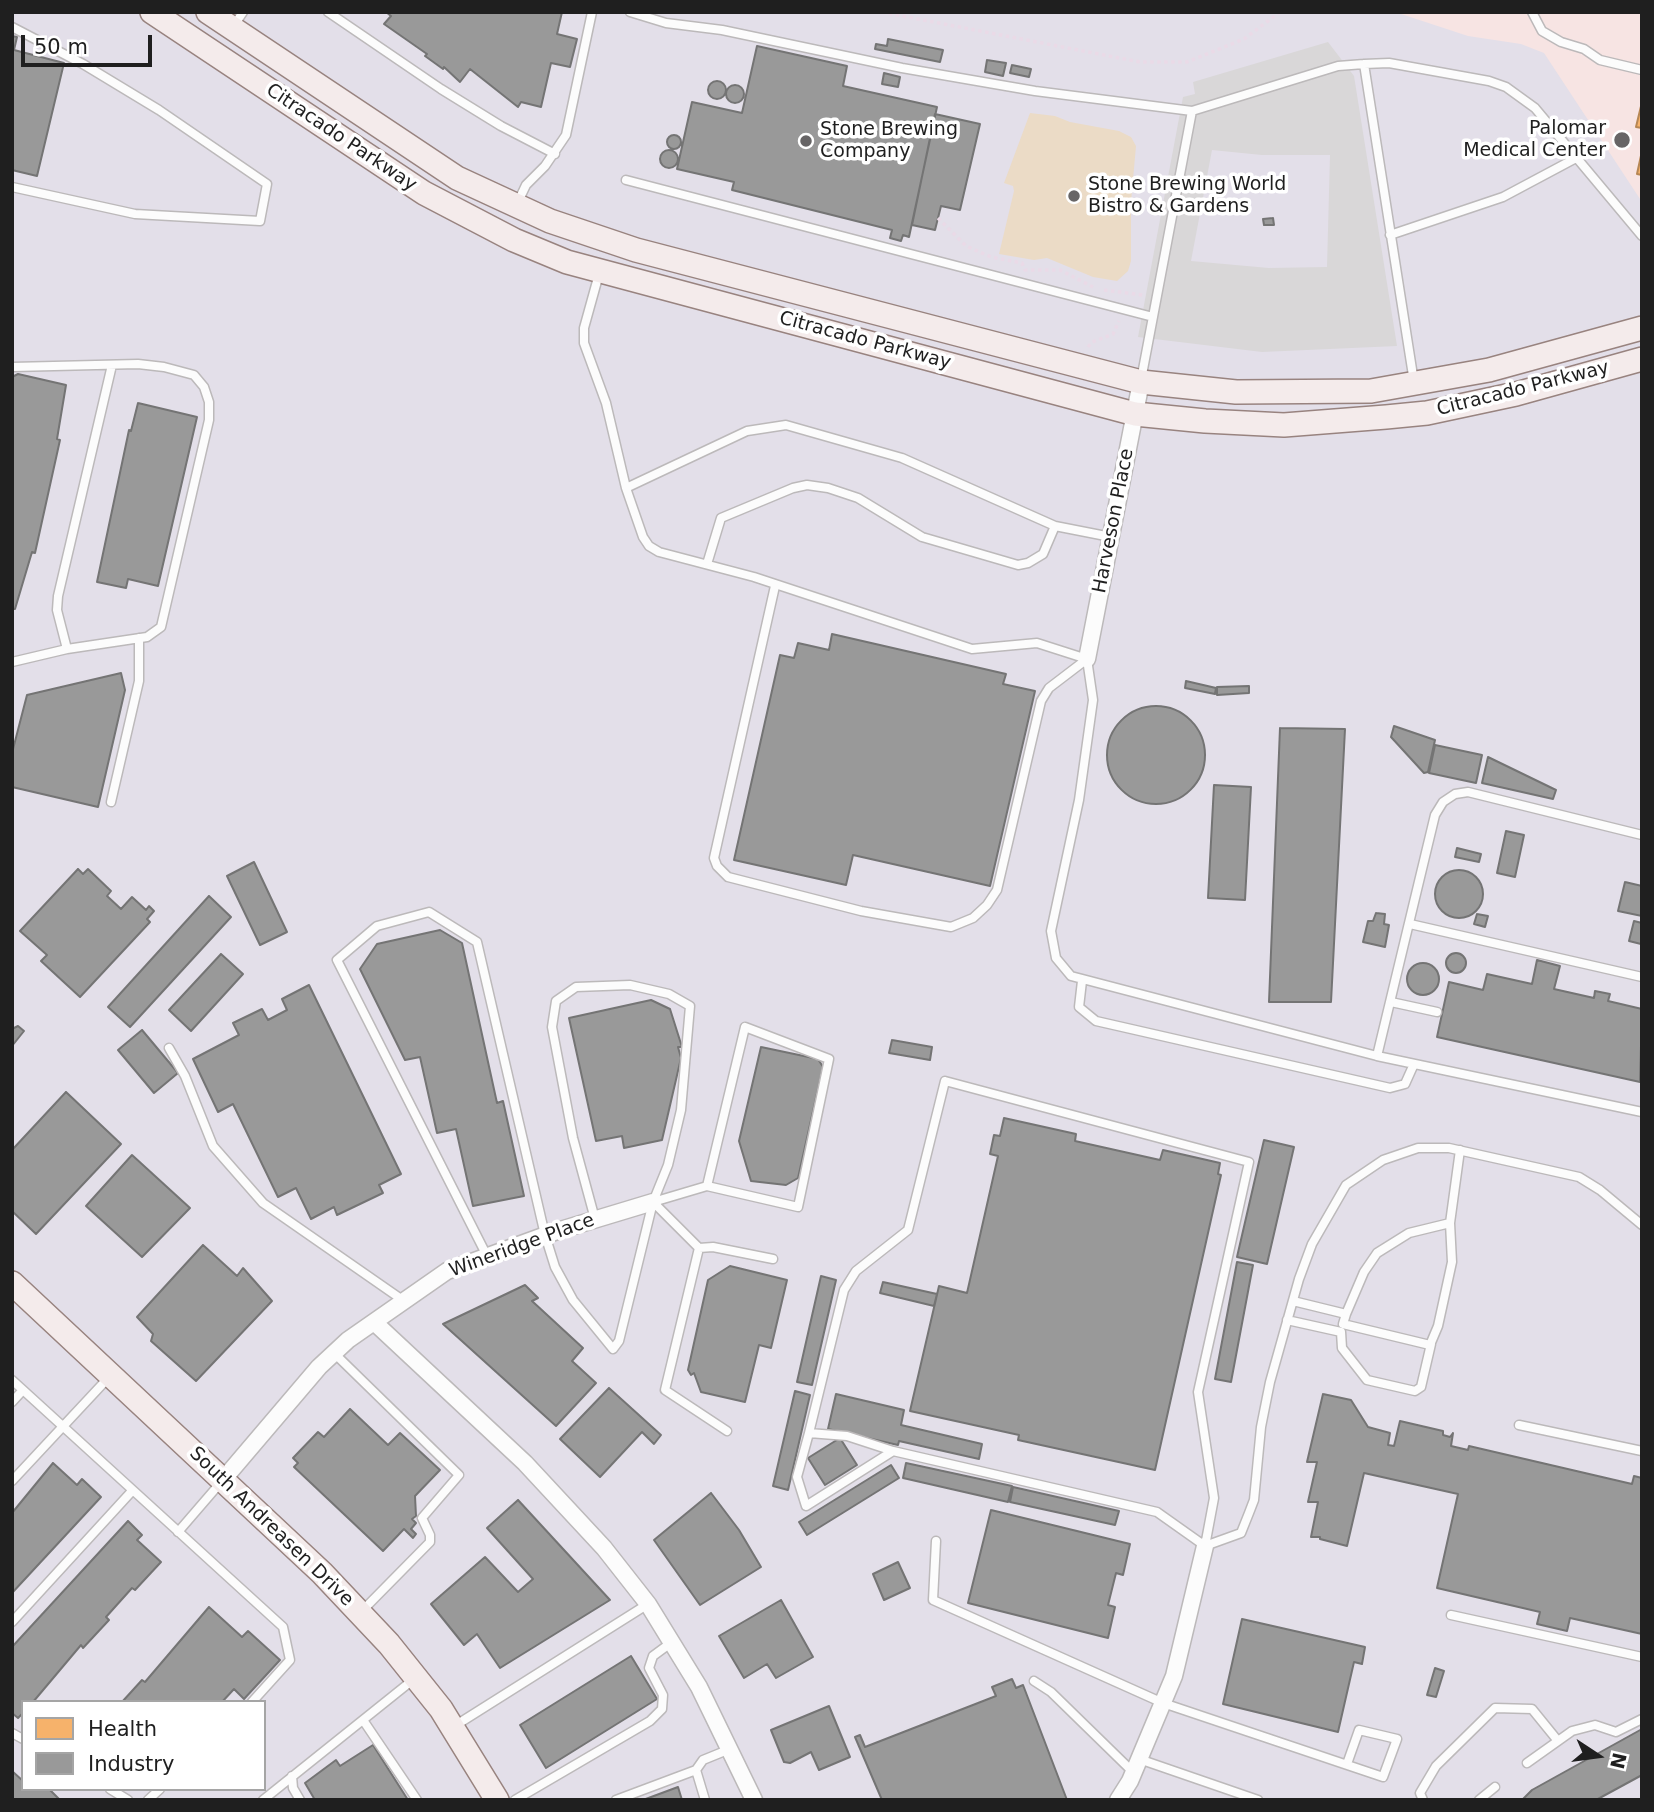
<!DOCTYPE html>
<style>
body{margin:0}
#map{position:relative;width:1654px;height:1812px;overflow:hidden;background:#ede8e9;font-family:"DejaVu Sans",sans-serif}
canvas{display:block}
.frame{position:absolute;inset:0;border:14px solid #1f1f1f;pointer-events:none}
.legend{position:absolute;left:21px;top:1700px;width:245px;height:91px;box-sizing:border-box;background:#fff;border:2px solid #a5a5a5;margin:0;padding:9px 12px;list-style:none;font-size:21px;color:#1f1f1f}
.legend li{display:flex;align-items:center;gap:14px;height:35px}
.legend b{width:35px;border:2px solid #a5a5a5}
.north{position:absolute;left:1563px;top:1721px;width:70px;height:70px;-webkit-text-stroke:5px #fff;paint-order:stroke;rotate:103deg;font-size:19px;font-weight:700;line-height:28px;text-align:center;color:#1f1f1f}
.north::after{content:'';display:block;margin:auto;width:24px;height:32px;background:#1f1f1f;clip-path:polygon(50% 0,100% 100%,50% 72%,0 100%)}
.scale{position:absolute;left:21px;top:35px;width:131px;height:32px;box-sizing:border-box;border:4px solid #1f1f1f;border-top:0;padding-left:9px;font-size:21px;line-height:24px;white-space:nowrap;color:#1f1f1f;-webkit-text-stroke:5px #fff;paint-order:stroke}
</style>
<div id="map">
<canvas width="1654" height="1812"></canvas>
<div class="frame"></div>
<ul class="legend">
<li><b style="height:19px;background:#f6b26b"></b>Health</li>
<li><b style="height:19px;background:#999"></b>Industry</li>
</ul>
<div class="north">N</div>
<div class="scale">50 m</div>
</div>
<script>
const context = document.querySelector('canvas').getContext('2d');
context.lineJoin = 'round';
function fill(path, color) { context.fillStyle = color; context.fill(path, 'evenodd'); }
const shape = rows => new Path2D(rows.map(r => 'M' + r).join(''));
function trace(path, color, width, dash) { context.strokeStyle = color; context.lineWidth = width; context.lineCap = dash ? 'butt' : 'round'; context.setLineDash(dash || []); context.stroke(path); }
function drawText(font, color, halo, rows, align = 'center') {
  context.font = font + ' "DejaVu Sans",sans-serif'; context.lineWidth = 7; context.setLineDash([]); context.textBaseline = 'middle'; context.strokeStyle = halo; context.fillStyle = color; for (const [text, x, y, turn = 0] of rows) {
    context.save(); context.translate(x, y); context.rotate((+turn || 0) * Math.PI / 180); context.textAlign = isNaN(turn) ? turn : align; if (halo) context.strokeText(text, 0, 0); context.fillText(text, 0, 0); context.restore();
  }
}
const industrial = shape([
 [12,12,1642,12,1642,1800,12,1800],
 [23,1702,264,1702,264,1789,23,1789]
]);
const education = shape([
 [1395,12,1642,12,1642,202,1544,53,1521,44,1468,36]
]);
const grass = shape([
 [1030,113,1055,116,1070,122,1119,131,1131,137,1136,146,1131,202,1131,261,1128,271,1117,281,1093,277,1047,258,1034,260,999,254,1014,191,1013,186,1004,183]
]);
const parking = shape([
 [1328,42,1354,76,1397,346,1262,352,1138,337,1183,97,1195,94,1193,82],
 [1212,150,1262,155,1330,155,1327,267,1269,268,1191,261]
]);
const health = shape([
 [1642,102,1642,128,1636,127,1642,102],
 [1642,151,1642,175,1637,174,1642,151]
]);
const industry = shape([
 [386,12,562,12,557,34,577,39,570,67,551,63,541,107,521,102,518,107,470,69,460,82,444,67,443,69,425,56,427,54,384,24,391,16,386,12],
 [12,36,17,37,14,50,64,63,37,176,12,170,12,36],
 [888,39,943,50,940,62,875,49,876,44,887,46,888,39],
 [757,46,847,66,843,86,937,107,909,237,903,235,901,241,890,238,892,230,732,190,734,182,677,169,692,102,742,113,757,46],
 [987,60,1006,63,1003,76,985,72,987,60],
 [1012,65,1031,69,1029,77,1010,73,1012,65],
 [884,73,900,77,898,87,882,84,884,73],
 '708 90a9 9 0 1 1 18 0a9 9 0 1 1-18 0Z',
 '726 94a9 9 0 1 1 18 0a9 9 0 1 1-18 0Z',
 [935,114,980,124,960,210,941,206,935,230,912,225,935,114],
 '667 142a7 7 0 1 1 14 0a7 7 0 1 1-14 0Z',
 '660 159a9 9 0 1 1 18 0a9 9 0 1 1-18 0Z',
 [1273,218,1274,225,1264,225,1263,219,1273,218],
 [18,374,66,385,57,439,60,440,35,553,32,552,15,609,12,609,12,377,18,374],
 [138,403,197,417,158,586,128,579,126,588,97,582,129,430,131,431,138,403],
 [832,634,1006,674,1003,684,1035,691,990,886,853,855,846,885,734,860,780,655,794,658,798,643,829,650,832,634],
 [121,673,125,690,98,807,12,787,12,753,27,695,121,673],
 [1186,681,1216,688,1215,694,1185,688,1186,681],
 [1249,686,1249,693,1217,695,1217,687,1249,686],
 '1107 755a49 49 0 1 1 98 0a49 49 0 1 1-98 0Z',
 [1394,726,1435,740,1428,772,1424,773,1391,737,1394,726],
 [1280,728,1345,729,1331,1002,1269,1002,1280,728],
 [1435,745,1482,755,1476,783,1429,773,1435,745],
 [1488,757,1556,790,1553,799,1482,783,1488,757],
 [1214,785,1251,787,1245,900,1208,898,1214,785],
 [1506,831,1524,835,1515,877,1497,873,1506,831],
 [1457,848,1481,854,1479,862,1455,857,1457,848],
 [254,862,287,932,260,945,227,876,254,862],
 [78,869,83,874,88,869,111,891,107,896,121,909,132,897,146,910,149,906,154,911,147,919,150,922,80,997,41,961,47,955,20,931,78,869],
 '1435 894a24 24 0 1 1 48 0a24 24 0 1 1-48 0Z',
 [1625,882,1642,886,1642,916,1618,911,1625,882],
 [209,896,231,917,130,1027,108,1007,209,896],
 [1376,913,1385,914,1384,924,1389,925,1385,947,1363,942,1368,921,1373,921,1376,913],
 [1477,914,1488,916,1485,927,1474,924,1477,914],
 [1634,921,1642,923,1641,944,1629,941,1634,921],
 [440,930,462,943,497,1103,503,1101,524,1196,473,1206,456,1129,437,1133,420,1057,405,1060,360,969,377,944,440,930],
 '1446 963a10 10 0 1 1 20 0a10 10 0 1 1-20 0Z',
 [221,954,243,974,191,1031,169,1010,221,954],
 [1537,960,1560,966,1554,989,1594,998,1595,991,1610,994,1608,1001,1642,1009,1640,1082,1437,1037,1449,982,1483,990,1487,974,1532,984,1537,960],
 '1407 979a16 16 0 1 1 32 0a16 16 0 1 1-32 0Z',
 [309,985,401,1174,379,1185,383,1193,337,1215,334,1207,311,1219,296,1188,278,1197,233,1104,218,1112,193,1059,239,1035,233,1023,262,1009,268,1020,287,1010,282,999,309,985],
 [651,1000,670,1009,682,1047,678,1047,681,1058,662,1140,624,1148,622,1136,596,1141,569,1018,651,1000],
 [18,1026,24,1031,12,1046,12,1029,18,1026],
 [142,1030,178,1073,154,1093,118,1050,142,1030],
 [892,1040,932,1047,930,1060,889,1053,892,1040],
 [761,1047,818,1059,823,1067,798,1178,786,1185,751,1181,739,1141,761,1047],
 [66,1092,121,1144,36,1234,12,1211,12,1150,66,1092],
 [1004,1118,1076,1134,1075,1141,1160,1160,1163,1150,1220,1163,1218,1174,1221,1175,1155,1470,1018,1440,1019,1435,910,1411,939,1286,967,1293,998,1156,990,1154,994,1135,1000,1136,1004,1118],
 [1264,1140,1294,1147,1267,1264,1237,1257,1264,1140],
 [132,1155,190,1208,142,1257,86,1206,132,1155],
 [203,1245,237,1276,243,1268,272,1301,196,1381,151,1341,153,1334,137,1317,203,1245],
 [1237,1262,1253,1265,1231,1382,1215,1379,1237,1262],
 [730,1266,787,1280,771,1348,759,1345,745,1402,701,1392,694,1373,691,1375,688,1370,708,1280,730,1266],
 [821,1276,836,1280,812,1385,797,1382,821,1276],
 [883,1282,937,1294,934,1306,880,1293,883,1282],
 [525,1285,538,1298,532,1301,583,1348,572,1361,596,1383,556,1426,443,1324,525,1285],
 [609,1388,661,1435,654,1444,642,1432,600,1477,560,1439,609,1388],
 [795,1391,810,1395,788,1490,773,1486,795,1391],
 [836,1394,904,1410,901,1425,982,1444,979,1459,899,1441,898,1445,828,1429,836,1394],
 [1323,1394,1351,1400,1368,1427,1390,1433,1388,1445,1394,1446,1400,1421,1443,1431,1443,1435,1450,1437,1453,1433,1451,1446,1468,1450,1469,1446,1632,1484,1634,1476,1642,1478,1642,1634,1570,1618,1567,1631,1537,1624,1540,1612,1437,1588,1458,1494,1364,1473,1347,1546,1320,1539,1320,1537,1311,1537,1318,1502,1308,1502,1317,1462,1307,1462,1323,1394],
 [350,1409,388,1445,400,1433,440,1470,415,1496,416,1516,412,1519,416,1523,411,1529,416,1534,413,1538,404,1529,383,1551,294,1467,298,1463,293,1458,318,1432,324,1437,350,1409],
 [840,1438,857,1465,825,1485,808,1458,840,1438],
 [53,1463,77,1485,82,1479,101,1497,12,1593,12,1513,53,1463],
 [906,1463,1012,1486,1008,1502,903,1478,906,1463],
 [891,1465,899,1478,807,1535,799,1522,891,1465],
 [1013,1487,1119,1511,1115,1525,1010,1502,1013,1487],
 [711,1493,739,1530,761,1567,700,1605,654,1540,711,1493],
 [518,1500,610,1600,500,1668,477,1634,464,1645,431,1604,485,1557,518,1592,533,1579,487,1528,518,1500],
 [991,1510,1130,1544,1123,1575,1116,1573,1108,1605,1115,1607,1108,1638,968,1603,991,1510],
 [128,1521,142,1535,137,1540,161,1562,135,1590,132,1588,106,1617,109,1620,83,1648,81,1645,33,1702,23,1702,23,1713,18,1718,12,1713,12,1647,128,1521],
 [898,1562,910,1588,884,1600,873,1574,898,1562],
 [781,1600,813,1657,776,1678,767,1664,744,1678,719,1636,781,1600],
 [209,1607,242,1637,248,1631,280,1660,244,1699,234,1689,222,1702,122,1702,142,1680,145,1682,209,1607],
 [1242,1619,1365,1647,1362,1664,1354,1662,1338,1732,1223,1704,1242,1619],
 [631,1656,657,1699,546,1768,520,1725,631,1656],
 [1435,1668,1444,1671,1436,1697,1427,1695,1435,1668],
 [1012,1679,1016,1688,1023,1685,1067,1800,882,1800,855,1737,860,1735,865,1747,996,1696,992,1687,1012,1679],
 [829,1706,850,1757,819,1770,811,1752,790,1763,784,1762,771,1730,829,1706],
 [1642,1729,1642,1775,1596,1800,1522,1800,1532,1790,1642,1729],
 [373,1745,408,1800,315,1800,305,1783,336,1760,340,1766,373,1745],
 [12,1771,23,1781,23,1789,49,1789,60,1800,12,1800,12,1771],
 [678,1787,682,1800,643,1800,678,1787]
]);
const path = shape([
 [882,12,1140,62,1187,62,1244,39,1280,12],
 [938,218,966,246,991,257,1022,263,1025,270,1060,270,1093,287],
 [1104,290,1143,295],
 [1088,347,1092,342,1113,334,1119,321]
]);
const lane = shape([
 [328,12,441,89,501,126,555,154],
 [630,12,666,23,722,30,902,68,1035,91,1192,111,1338,66,1364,64,1389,63,1489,81,1506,87,1535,108,1642,236],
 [1532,12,1542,31,1561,42,1584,49,1600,60,1642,70],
 [12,27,83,64,159,110,267,184,260,221,135,214,12,187],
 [233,27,243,12],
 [1364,64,1414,382],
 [626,180,1153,317],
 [517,204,526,185,545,166,566,135,592,12],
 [1390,235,1503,197,1578,157],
 [599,274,584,328,584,343,606,403,626,488,643,537,649,546,659,552,754,577,972,649,1037,643,1087,659],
 [12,367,138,364,164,367,194,375,204,387,209,402,209,420,161,627,147,637,67,649,12,662],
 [1141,380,1192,111],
 [626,488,747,431,786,425,902,458,1055,526,1111,537],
 [707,564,721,518,793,488,807,485,828,488,858,498,922,537,1018,565,1028,563,1043,554,1055,526],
 [775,586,714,858,717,866,728,877,861,911,951,927,973,918,987,905,997,890,1041,701,1049,688,1087,659],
 [67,649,57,610,58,596,112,365],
 [1087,659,1093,700,1079,800,1051,931,1056,958,1071,976,1377,1056,1642,1112],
 [111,802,139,681,139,638],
 [1410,924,1642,977],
 [1082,981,1079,1007,1096,1021,1390,1088,1405,1084,1414,1064],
 [1391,1002,1437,1012],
 [169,1048,185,1076,213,1146,263,1203,404,1301],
 [1377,1056,1435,815,1443,802,1455,794,1468,792,1642,835],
 [653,1202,707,1186,798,1207,829,1059,745,1027,707,1186],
 [653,1202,699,1248,665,1390,727,1431],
 [699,1248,713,1247,773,1259],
 [487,1256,337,960,377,926,429,912,477,942,545,1235,555,1267,573,1300,613,1349,619,1341,653,1202,668,1165,681,1110,690,1006,669,994,630,985,576,987,556,1001,552,1027,573,1138,595,1219],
 [1293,1301,1346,1314,1364,1272,1377,1253,1409,1233,1450,1223,1460,1150],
 [1346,1314,1343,1324,1430,1345,1438,1326,1452,1262,1450,1223],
 [1287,1320,1341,1332,1342,1348,1367,1380,1415,1391,1421,1387,1431,1344],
 [334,1353,459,1475,422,1518,430,1535,430,1542,362,1611],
 [12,1380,23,1390,12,1402],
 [23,1390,283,1627,290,1660,252,1702],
 [1519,1425,1642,1451],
 [809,1433,844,1290,856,1271,908,1230,945,1081,1249,1162,1198,1392,1214,1498,1205,1546],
 [893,1451,847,1436,809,1433,797,1477,806,1506,893,1451,1157,1512,1205,1546],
 [12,1481,110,1376],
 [178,1532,222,1481],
 [936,1541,933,1600,1163,1703,1383,1777,1397,1739,1359,1730,1347,1764],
 [1205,1546,1241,1533,1249,1513,1254,1500,1261,1427,1270,1382,1299,1279,1312,1244,1346,1185,1383,1160,1418,1148,1449,1148,1579,1177,1600,1190,1642,1225],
 [1451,1615,1642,1657],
 [12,1622,132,1491],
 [1034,1681,1051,1692,1134,1773],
 [363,1720,417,1800],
 [453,1727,648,1604],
 [12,1733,23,1739],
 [1139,1759,1258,1800],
 [1527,1763,1572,1731,1595,1725,1616,1732,1642,1719],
 [292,1776,293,1788,300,1800],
 [110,1789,128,1800],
 [148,1800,160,1789],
 [263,1800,414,1679],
 [515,1800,650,1721,662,1709,663,1695,649,1668,653,1656,672,1642],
 [616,1800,696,1770],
 [705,1800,696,1770,703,1760,730,1749],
 [1423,1800,1420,1793,1436,1766,1495,1708,1532,1709,1558,1741],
 [1479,1800,1495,1787]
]);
const street = shape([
 [1087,659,1141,382],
 [374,1322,525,1463,604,1548,648,1604,699,1687,754,1800],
 [222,1481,319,1367,348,1340,447,1271,557,1231,653,1202],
 [1118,1800,1130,1781,1174,1676,1205,1546]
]);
const secondary = shape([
 [152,12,424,193,514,240,567,262,1135,414,1205,421,1284,425,1386,417,1427,413,1516,394,1642,359],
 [208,12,457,178,550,221,636,250,1141,382,1236,392,1371,391,1489,370,1642,328],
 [12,1283,322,1573,389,1644,441,1709,497,1800]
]);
const markers = [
 [1622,140,9,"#676566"],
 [806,141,7,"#676566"],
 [1074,196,7,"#676566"]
];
const poiNames = [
 ["Palomar",1606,129,"right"],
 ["Medical Center",1606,151,"right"],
 ["Stone Brewing",820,130],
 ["Company",820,152],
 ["Stone Brewing World",1088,185],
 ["Bistro & Gardens",1088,207]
];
const streetNames = [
 ["Citracado Parkway",341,138,34],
 ["Citracado Parkway",865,341,15],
 ["Citracado Parkway",1523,389,-14],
 ["Harveson Place",1114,521,-79],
 ["Wineridge Place",522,1246,-20],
 ["South Andreasen Drive",271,1527,44]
];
fill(industrial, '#e3dfe9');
fill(education, '#f7e4e3');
fill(grass, '#ebdbc6');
fill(parking, '#d9d7d8');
fill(health, '#f6b26b');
trace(health, '#b68654', 2);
fill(industry, '#999');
trace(industry, '#747474', 2);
trace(lane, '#bcb9ba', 11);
trace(street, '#bcb9ba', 19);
trace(secondary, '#98837f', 26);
trace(path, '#eadae7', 3.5, [3.5, 3.5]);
trace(lane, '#fcfcfc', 8);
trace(street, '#fcfcfc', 16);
trace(secondary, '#f4ebeb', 23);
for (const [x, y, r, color] of markers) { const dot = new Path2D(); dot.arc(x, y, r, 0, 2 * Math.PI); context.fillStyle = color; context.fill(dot); trace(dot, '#fff', 2.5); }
drawText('19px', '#1f1f1f', '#fff', poiNames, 'left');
drawText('19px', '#1f1f1f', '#fff', streetNames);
</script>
